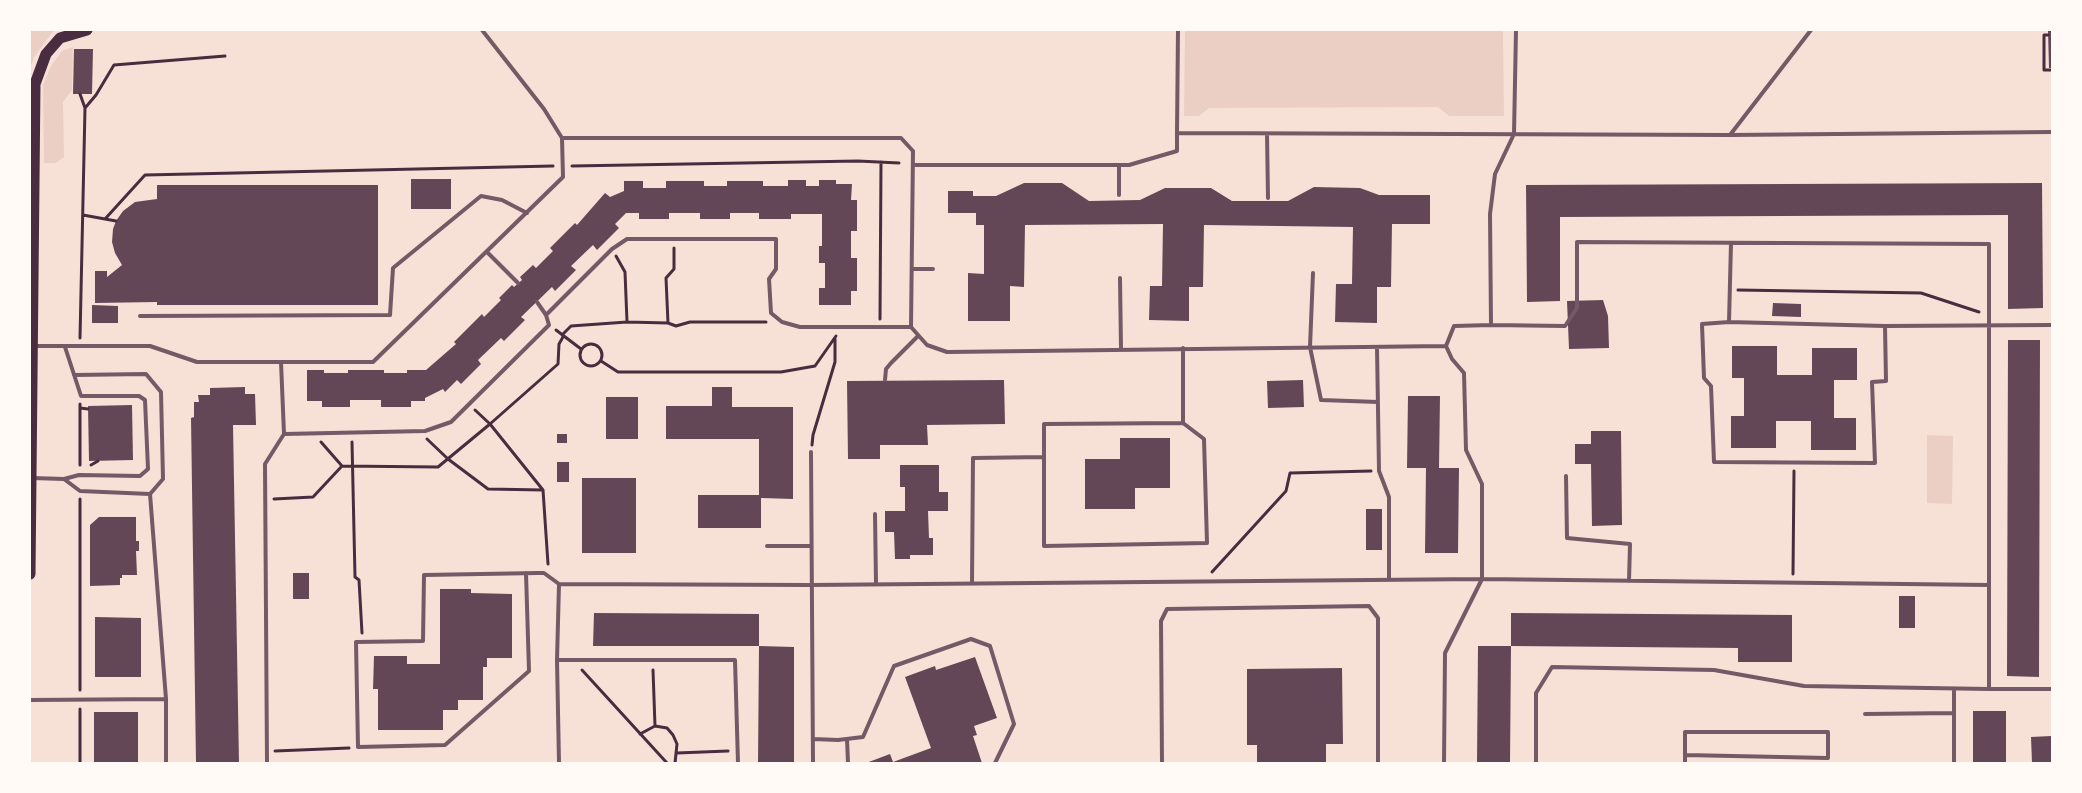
<!DOCTYPE html>
<style>
body{margin:0}
#map{position:relative;width:2082px;height:793px;overflow:hidden;background:#f7e1d7;font-family:"Roboto Condensed",sans-serif}
canvas{display:block}
.frame{position:absolute;inset:0;border:31px solid #fffaf5;pointer-events:none}
</style>
<div id="map">
<canvas width="2082" height="793"></canvas>
<div class="frame"></div>
</div>
<script>
const context = document.querySelector('canvas').getContext('2d');
context.lineJoin = 'round';
function fill(path, color) { context.fillStyle = color; context.fill(path, 'evenodd'); }
const shape = rows => new Path2D(rows.map(r => 'M' + r).join(''));
function trace(path, color, width, dash) { context.strokeStyle = color; context.lineWidth = width; context.lineCap = dash ? 'butt' : 'round'; context.setLineDash(dash || []); context.stroke(path); }
const green = shape([
 [30,30,54,30,34,57,30,69],
 [1185,30,1503,30,1504,116,1449,116,1438,107,1209,108,1199,116,1184,116],
 [73,47,72,90,63,102,64,157,56,163,44,163,43,85,51,66,62,51],
 [1927,435,1953,436,1952,504,1927,503]
]);
const building = shape([
 [2048,31,2052,31,2052,68,2049,68],
 [74,49,93,49,92,94,73,94],
 [411,179,451,179,451,209,411,209],
 [788,180,806,180,806,186,819,186,819,180,836,180,836,184,852,184,851,200,857,200,857,231,851,231,851,258,857,258,857,291,851,291,851,305,819,305,819,288,825,288,825,263,819,263,819,246,822,246,822,214,791,214,791,219,759,219,759,213,730,213,730,219,700,219,700,213,669,213,669,219,639,219,639,213,626,213,615,224,619,228,597,250,593,245,571,266,576,270,555,291,552,287,521,317,525,320,504,341,501,338,478,360,481,364,461,384,457,380,445,392,443,389,425,398,425,401,411,401,411,407,381,407,381,400,350,400,350,407,322,407,322,401,307,401,307,370,324,370,324,373,348,373,348,370,384,370,384,373,407,373,407,370,426,370,456,344,454,342,482,314,484,317,501,300,499,298,512,285,514,287,522,280,520,277,533,265,536,268,553,251,550,248,575,223,577,225,605,193,610,197,624,191,624,181,643,181,643,188,666,188,666,181,704,181,704,186,727,186,727,181,763,181,763,186,788,186],
 [1024,183,1062,183,1089,201,1140,200,1165,188,1211,188,1232,201,1288,201,1314,187,1360,188,1379,195,1430,195,1430,224,1392,224,1391,287,1377,287,1377,323,1335,322,1336,284,1352,284,1353,227,1204,225,1203,287,1189,287,1189,321,1149,320,1150,286,1162,286,1163,224,1025,225,1024,287,1010,286,1010,321,968,321,968,273,984,274,984,225,976,225,976,213,948,213,948,191,973,191,973,196,996,196],
 [2042,183,2043,308,2008,309,2008,215,1560,217,1560,301,1527,302,1526,185],
 [157,185,378,185,378,305,157,305,157,302,95,303,95,271,107,271,107,277,122,265,115,253,112,242,113,229,116,221,123,211,135,202,157,199],
 [1603,300,1608,316,1609,348,1569,349,1567,301],
 [1773,303,1801,304,1801,317,1772,316],
 [92,305,118,306,118,323,92,323],
 [2008,340,2040,340,2039,677,2007,676],
 [1732,346,1777,346,1777,375,1812,375,1812,348,1857,348,1857,380,1834,380,1834,418,1856,418,1856,450,1811,450,1811,421,1776,421,1776,448,1731,448,1731,416,1744,416,1744,378,1732,378],
 [1004,380,1005,424,927,425,928,445,880,445,880,459,848,459,847,381],
 [1303,380,1304,407,1268,408,1267,381],
 [245,387,245,394,255,394,256,425,233,425,239,763,196,763,191,418,194,417,194,402,199,402,198,395,210,395,210,388],
 [712,387,732,387,732,407,793,407,793,499,761,498,761,528,698,528,698,495,759,495,759,439,666,439,666,406,712,406],
 [1408,396,1440,396,1439,468,1459,468,1458,553,1425,553,1426,468,1407,468],
 [606,397,638,397,638,439,606,439],
 [132,405,133,460,89,461,88,406],
 [1591,431,1621,431,1622,525,1592,526,1591,464,1575,464,1575,444,1591,444],
 [557,434,567,434,567,443,557,443],
 [1120,438,1170,438,1170,488,1135,488,1135,509,1085,509,1085,459,1120,459],
 [557,462,569,462,569,482,557,482],
 [900,465,939,465,939,492,948,492,948,511,928,511,929,538,933,538,933,555,910,555,910,559,895,559,894,532,885,532,885,511,905,511,905,487,900,487],
 [582,478,636,478,636,553,582,553],
 [1366,509,1382,509,1382,550,1366,550],
 [99,517,136,517,136,541,139,541,139,551,136,551,137,575,122,575,122,578,120,578,120,585,90,586,90,525],
 [293,573,309,573,309,599,293,599],
 [440,589,471,589,471,593,512,594,512,658,487,658,487,667,483,667,483,700,458,700,458,710,443,710,443,730,378,730,378,689,373,689,374,656,407,656,407,664,440,664],
 [1899,596,1915,596,1915,628,1899,628],
 [594,613,759,614,759,646,794,647,794,763,758,763,759,646,593,646],
 [1511,613,1792,615,1792,662,1738,662,1738,648,1511,646],
 [95,617,141,618,141,677,95,677],
 [1478,646,1511,646,1510,763,1477,763],
 [975,657,997,718,974,726,977,735,973,736,982,763,866,763,890,754,893,762,931,748,905,677,935,666,936,670],
 [1342,668,1343,744,1326,744,1326,763,1257,763,1257,745,1247,745,1247,669],
 [1973,711,2006,711,2006,763,1973,763],
 [94,712,138,712,138,763,94,763],
 [2051,736,2052,763,2032,763,2031,737]
]);
const path = shape([
 [2048,35,2044,35,2044,70,2052,70],
 [80,94,85,108,80,338],
 [85,108,96,95,114,65,225,56],
 [572,166,858,161,899,163],
 [83,215,116,221],
 [105,219,145,175,553,166],
 [616,256,625,272,627,322],
 [1738,290,1921,293,1979,312],
 [880,319,881,162],
 [668,323,666,278,674,269,674,248],
 [556,330,581,349],
 [562,335,571,326,627,322,668,323,676,326,690,322,766,322],
 '580 355a11 11 0 1 1 22 0a11 11 0 1 1-22 0Z',
 [601,361,618,372,781,372,815,366,836,336],
 [80,408,88,409],
 [475,410,490,424,543,490],
 [427,439,448,459,488,489,543,490,548,564],
 [321,442,342,466,438,467,490,424,558,364,559,344,563,337],
 [352,442,355,577,359,580,362,633],
 [812,445,813,435,835,362,835,339],
 [80,465,80,404],
 [91,465,98,461],
 [80,499,80,690],
 [274,499,313,497,342,466],
 [1212,572,1286,491,1290,473,1371,471],
 [1793,574,1794,471],
 [582,670,667,763],
 [653,670,655,726],
 [640,734,655,726,667,728,673,735,677,744,675,763],
 [275,751,349,748],
 [677,753,728,751],
 [80,763,80,709]
]);
const service = shape([
 [1178,30,1177,133,1730,135,2052,132],
 [1267,134,1268,198],
 [1730,135,1811,30],
 [562,138,901,138,913,151,911,327,927,345,947,352,1446,346,1454,326,1491,325,1490,214,1495,174,1514,134,1516,30],
 [913,165,1129,165,1177,151,1177,133],
 [1119,165,1119,195],
 [1731,243,1729,322,1702,324,1704,378,1711,386,1714,462,1875,463,1872,382,1886,381,1885,326,2052,325],
 [487,252,518,283],
 [912,269,933,269],
 [1313,273,1310,347,1321,400,1378,402],
 [1120,278,1121,349],
 [537,302,546,315],
 [140,316,390,315,393,268,481,196,502,200,527,213],
 [1729,322,1885,326],
 [1491,325,1565,326,1577,308,1577,242,1989,244,1989,689,2052,689],
 [35,346,150,346,197,362,373,362,563,177,562,138,544,109,482,30],
 [1377,347,1379,471,1389,497,1389,578],
 [1183,348,1183,423,1044,424,1044,546,1207,543,1204,439,1183,423],
 [74,375,146,374,161,392,163,479,150,494],
 [885,380,886,369,891,363,918,336],
 [284,434,425,431,451,422,549,325,546,315,612,249,627,239,776,239,776,269,769,279,771,313,782,322,800,327,911,327],
 [811,452,813,763],
 [1566,476,1567,538,1630,544,1629,581],
 [32,478,64,479,80,491,150,494,166,699,166,763],
 [64,479,79,475,140,476,148,469,145,400,139,396,81,396,65,347],
 [875,514,876,584],
 [767,546,811,546],
 [526,573,529,671,445,745,358,747,356,642,423,641,424,575,538,573,544,573,559,584],
 [972,583,973,458,1044,457],
 [557,660,559,763],
 [30,700,166,699],
 [1865,714,1954,713],
 [813,739,838,740,863,737,894,666,971,639,990,646,1014,724,995,763],
 [847,739,848,763],
 [267,763,265,464,284,434,281,362],
 [738,763,735,660,557,660,559,584,810,585,1482,579,1482,484,1466,450,1464,373,1452,359,1446,346],
 [1162,763,1161,621,1167,609,1369,606,1378,618,1378,763],
 [1444,763,1445,653,1482,579,1989,585],
 [1536,763,1536,693,1552,667,1714,670,1804,686,1989,689],
 [1685,763,1685,732,1828,732,1828,758,1685,755],
 [1954,763,1954,690]
]);
const primary = shape([
 [30,574,35,84,46,54,60,38,87,30]
]);
fill(green, '#ebcfc5');
fill(building, '#644757');
trace(path, '#4a2c40', 3);
trace(service, '#755966', 4);
trace(primary, '#4a2c40', 11);
</script>
